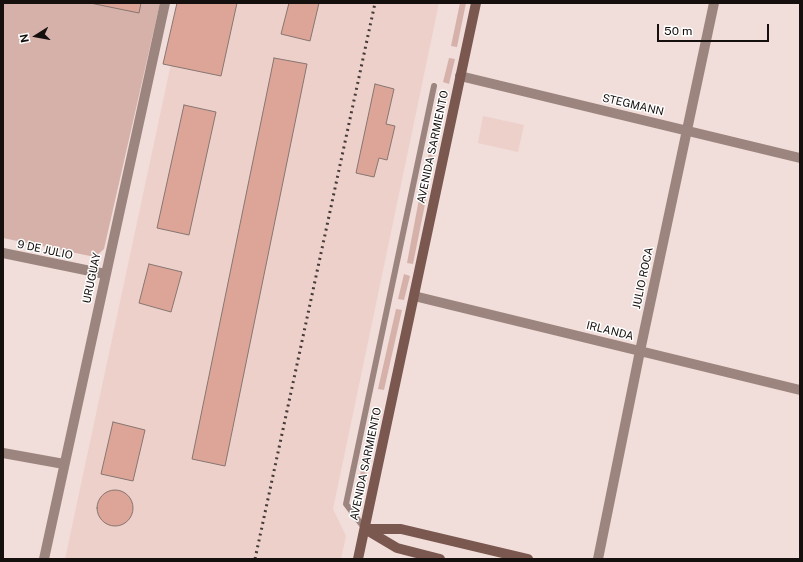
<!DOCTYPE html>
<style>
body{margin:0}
#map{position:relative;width:803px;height:562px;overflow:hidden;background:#f1ddd9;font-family:"Public Sans",sans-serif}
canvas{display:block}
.frame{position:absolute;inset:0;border:4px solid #150f0d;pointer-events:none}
.north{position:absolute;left:16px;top:16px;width:40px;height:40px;-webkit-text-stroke:3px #fff;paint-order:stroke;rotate:259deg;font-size:11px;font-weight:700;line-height:16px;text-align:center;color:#150f0d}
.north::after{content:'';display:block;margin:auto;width:14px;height:18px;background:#150f0d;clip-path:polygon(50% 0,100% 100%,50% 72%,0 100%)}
.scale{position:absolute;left:657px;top:24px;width:112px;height:18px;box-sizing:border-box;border:2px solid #150f0d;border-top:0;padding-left:5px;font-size:12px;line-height:14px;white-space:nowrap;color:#150f0d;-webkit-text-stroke:3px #fff;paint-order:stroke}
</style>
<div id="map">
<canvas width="803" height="562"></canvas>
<div class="frame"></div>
<div class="north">N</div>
<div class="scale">50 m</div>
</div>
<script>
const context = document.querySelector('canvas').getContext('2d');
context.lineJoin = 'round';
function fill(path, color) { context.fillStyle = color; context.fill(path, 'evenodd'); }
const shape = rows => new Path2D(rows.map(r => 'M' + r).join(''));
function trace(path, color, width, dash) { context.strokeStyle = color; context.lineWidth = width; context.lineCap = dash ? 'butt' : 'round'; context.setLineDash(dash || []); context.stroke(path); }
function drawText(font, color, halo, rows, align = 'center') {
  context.font = font + ' "Public Sans",sans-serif'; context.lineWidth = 3; context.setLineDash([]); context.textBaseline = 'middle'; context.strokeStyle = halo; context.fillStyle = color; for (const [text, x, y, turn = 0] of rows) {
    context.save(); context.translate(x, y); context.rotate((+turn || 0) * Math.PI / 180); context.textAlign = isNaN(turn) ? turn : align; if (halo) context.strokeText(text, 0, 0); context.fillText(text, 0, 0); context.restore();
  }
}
const built = shape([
 [184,3,439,3,333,509,346,536,341,559,65,559],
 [483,116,524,125,518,152,478,143]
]);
const green = shape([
 [3,3,160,3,104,249,95,257,3,238],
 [460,3,466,3,457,47,451,46],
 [449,58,455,59,449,84,443,82],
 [441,93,447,94,431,174,425,173],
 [422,183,429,184,413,264,407,263],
 [404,274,410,276,404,300,398,299],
 [396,309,402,310,384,390,378,389],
 [373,410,380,411,363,491,357,490]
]);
const building = shape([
 [90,3,141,3,139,13,90,3],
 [177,3,237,3,221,76,163,64,177,3],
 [289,3,319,3,310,41,281,34,289,3],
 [274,58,307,64,225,466,192,459,274,58],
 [375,84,394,89,386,124,395,126,387,160,379,158,374,177,356,173,375,84],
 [184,105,216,112,189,235,157,228,184,105],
 [149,264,182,272,171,312,139,303,149,264],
 [113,422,145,430,133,481,101,474,113,422],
 '97 508a18 18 0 1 1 36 0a18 18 0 1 1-36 0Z'
]);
const lane = shape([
 [365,529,346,504,434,86]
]);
const street = shape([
 [460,76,800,158],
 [3,253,105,274],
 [414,296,800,390],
 [3,453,64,464],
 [44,559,165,3],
 [598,559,640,351,714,3]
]);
const secondary = shape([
 [365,529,401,529,528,559],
 [365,529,397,548,440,559],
 [358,559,476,3]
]);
const rail = shape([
 [255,559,375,3]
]);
const streetNames = [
 ["STEGMANN",633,105,13],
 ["AVENIDA SARMIENTO",433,147,-78],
 ["9 DE JULIO",45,250,12],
 ["URUGUAY",92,278,-78],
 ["JULIO ROCA",643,278,-78],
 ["IRLANDA",610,331,14],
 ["AVENIDA SARMIENTO",366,464,-78]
];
fill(built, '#edd0ca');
fill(green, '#d5b1a9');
fill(building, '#dda598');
trace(building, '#877671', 1);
trace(lane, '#9d857f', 6);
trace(street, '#9d857f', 10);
trace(secondary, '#7a5850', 10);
trace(rail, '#453c3a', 3, [2, 4]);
drawText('11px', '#150f0d', '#fff', streetNames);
</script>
